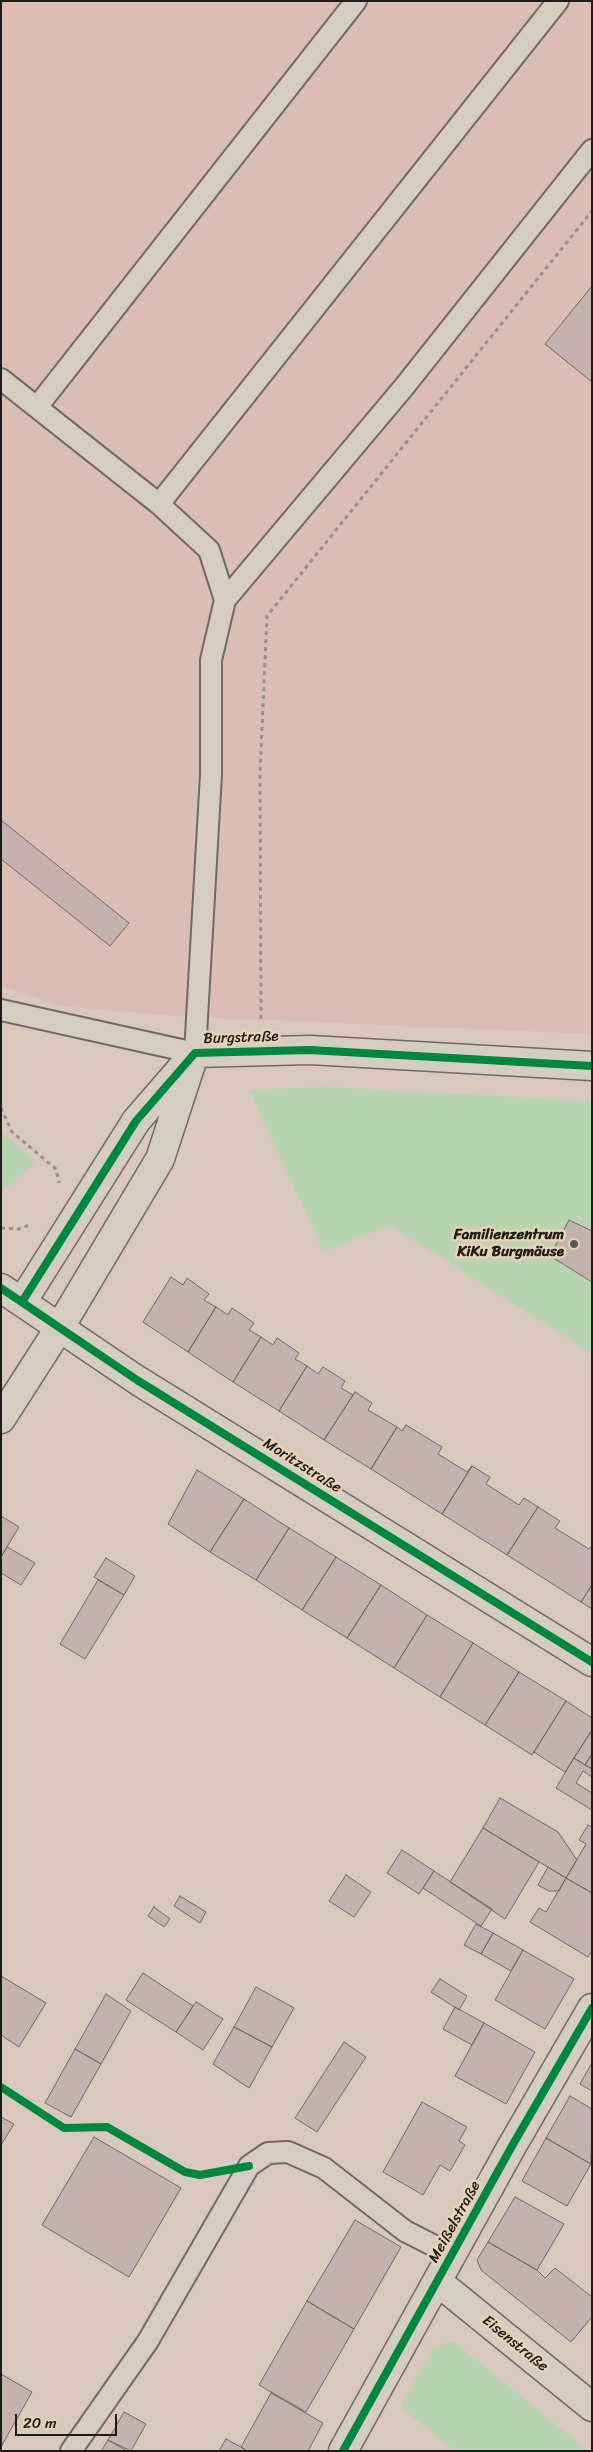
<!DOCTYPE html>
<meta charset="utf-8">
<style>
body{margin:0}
#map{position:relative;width:593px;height:2452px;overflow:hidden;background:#d9c8be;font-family:Sriracha,sans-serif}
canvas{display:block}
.frame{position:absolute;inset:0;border:2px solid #1c1c1c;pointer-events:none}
.scale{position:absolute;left:15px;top:2414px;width:102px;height:22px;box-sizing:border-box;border:2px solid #1c1c1c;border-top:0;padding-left:6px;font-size:15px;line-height:18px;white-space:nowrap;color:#1c1c1c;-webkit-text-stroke:4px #e7d3b1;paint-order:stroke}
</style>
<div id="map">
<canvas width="593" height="2452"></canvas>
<div class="frame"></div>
<div class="scale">20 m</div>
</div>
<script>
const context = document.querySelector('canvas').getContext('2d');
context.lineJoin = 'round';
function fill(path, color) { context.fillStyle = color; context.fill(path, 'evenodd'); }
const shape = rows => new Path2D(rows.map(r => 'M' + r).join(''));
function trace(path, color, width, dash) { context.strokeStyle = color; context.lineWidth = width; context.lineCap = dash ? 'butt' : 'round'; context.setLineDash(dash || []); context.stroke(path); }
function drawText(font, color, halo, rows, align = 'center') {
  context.font = font + ' Sriracha,sans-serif'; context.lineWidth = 5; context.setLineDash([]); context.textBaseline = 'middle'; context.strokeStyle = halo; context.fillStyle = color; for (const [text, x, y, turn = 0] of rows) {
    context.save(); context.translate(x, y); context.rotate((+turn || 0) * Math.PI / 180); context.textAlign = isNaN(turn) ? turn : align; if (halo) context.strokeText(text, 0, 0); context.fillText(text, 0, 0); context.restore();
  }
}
const built = shape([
 [1,1,592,1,592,1034,176,1016,60,1006,1,986]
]);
const green = shape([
 [326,1087,592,1101,592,1354,390,1225,324,1251,249,1090],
 [1,1131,36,1162,1,1193],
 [453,2341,588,2451,455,2451,400,2407,434,2347]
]);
const building = shape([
 [592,286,592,382,545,344,592,286],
 [1,820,129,923,110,946,1,859,1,820],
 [569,1220,592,1231,592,1282,550,1256,569,1220],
 [171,1277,183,1285,187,1278,209,1294,204,1300,216,1307,188,1352,143,1322,171,1277],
 [216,1307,228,1315,232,1308,254,1323,249,1330,261,1337,233,1382,188,1352,216,1307],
 [261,1337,273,1345,277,1338,299,1353,295,1359,307,1366,279,1411,233,1382,261,1337],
 [307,1366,318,1374,323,1367,345,1381,341,1388,353,1395,324,1440,279,1411,307,1366],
 [355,1392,372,1403,368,1410,397,1427,371,1469,324,1440,355,1392],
 [406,1425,442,1447,438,1454,467,1472,472,1466,442,1514,371,1469,397,1427,402,1431,406,1425],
 [472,1466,490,1477,486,1484,519,1505,524,1498,538,1507,507,1555,442,1514,472,1466],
 [197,1470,244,1499,210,1552,168,1524,197,1470],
 [244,1499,289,1528,256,1580,210,1552,244,1499],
 [538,1507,560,1521,555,1528,589,1549,592,1545,592,1585,581,1602,507,1555,538,1507],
 [1,1516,19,1527,1,1557,1,1516],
 [289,1528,336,1557,302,1610,256,1580,289,1528],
 [7,1547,35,1563,21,1585,1,1573,1,1557,7,1547],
 [336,1557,381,1585,347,1638,302,1610,336,1557],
 [106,1558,135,1576,124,1595,94,1577,106,1558],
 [98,1580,124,1595,85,1659,60,1644,98,1580],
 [381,1585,427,1615,394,1668,347,1638,381,1585],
 [592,1585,592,1609,581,1602,592,1585],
 [427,1615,473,1643,440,1697,394,1668,427,1615],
 [473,1643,519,1672,485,1725,440,1697,473,1643],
 [519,1672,566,1701,532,1755,485,1725,519,1672],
 [566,1701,592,1718,592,1730,565,1772,534,1752,566,1701],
 [592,1730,592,1754,585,1765,574,1758,592,1730],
 [592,1754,592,1769,585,1765,592,1754],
 [574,1758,592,1769,592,1777,583,1771,576,1783,592,1793,592,1810,556,1788,574,1758],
 [500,1798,558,1832,577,1860,566,1878,483,1828,500,1798],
 [588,1825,592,1827,592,1893,566,1878,586,1844,579,1840,588,1825],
 [483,1828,539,1862,505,1919,450,1882,483,1828],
 [402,1850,434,1871,419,1894,387,1873,402,1850],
 [548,1867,566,1878,559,1891,549,1891,538,1885,548,1867],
 [434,1871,492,1909,481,1926,423,1888,434,1871],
 [346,1875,371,1892,354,1917,329,1901,346,1875],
 [566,1878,592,1893,592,1951,588,1957,530,1922,539,1908,546,1912,566,1878],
 [180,1896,206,1912,200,1923,174,1906,180,1896],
 [154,1907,170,1919,164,1927,148,1916,154,1907],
 [476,1924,493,1933,481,1954,464,1945,476,1924],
 [493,1933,523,1950,511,1971,481,1954,493,1933],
 [523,1950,574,1979,545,2029,495,2000,523,1950],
 [143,1973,193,2006,176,2032,126,2000,143,1973],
 [1,1976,46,2003,19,2047,1,2035,1,1976],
 [440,1979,467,1996,459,2010,431,1992,440,1979],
 [256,1987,294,2008,272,2047,234,2027,256,1987],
 [106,1994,131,2011,101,2064,75,2049,106,1994],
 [196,2002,223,2019,203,2050,176,2032,196,2002],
 [455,2007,484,2023,472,2045,443,2029,455,2007],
 [484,2023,535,2052,506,2104,455,2076,484,2023],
 [234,2027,272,2047,249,2088,213,2064,234,2027],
 [344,2042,366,2057,317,2132,295,2118,344,2042],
 [75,2049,101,2064,71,2117,45,2103,75,2049],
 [592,2063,592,2091,580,2084,592,2063],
 [570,2096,592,2109,591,2164,546,2138,570,2096],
 [422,2102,467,2127,459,2141,465,2145,450,2171,440,2165,423,2195,383,2172,422,2102],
 [1,2117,14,2124,1,2145,1,2117],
 [94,2137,181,2188,129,2277,42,2225,94,2137],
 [546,2138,591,2164,567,2206,522,2181,546,2138],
 [515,2197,564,2224,537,2270,488,2242,515,2197],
 [355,2220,401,2247,354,2329,307,2301,355,2220],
 [488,2242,537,2270,545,2278,555,2268,592,2297,592,2317,571,2342,481,2270,477,2260,488,2242],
 [307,2301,354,2329,306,2412,259,2385,307,2301],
 [1,2374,32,2392,1,2447,1,2374],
 [271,2393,323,2423,308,2451,247,2451,241,2447,271,2393],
 [124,2412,146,2424,131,2451,108,2440,124,2412],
 [226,2439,241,2447,247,2451,219,2451,226,2439],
 [108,2440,127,2451,101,2451,108,2440]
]);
const path = shape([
 [261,1019,260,773,267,616,592,211],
 [1,1108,12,1132,56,1169,59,1183],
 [1,1228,19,1229,32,1224]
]);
const lane = shape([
 [1,379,159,504,209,550,225,600],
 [37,407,356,1],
 [159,504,558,1],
 [1,1010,195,1053,211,774,211,660,225,600,404,387,592,150],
 [71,2451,148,2341,249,2166,268,2153,288,2152,324,2168,405,2231,452,2255]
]);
const street = shape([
 [22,1302,136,1121,195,1053,310,1050,592,1066],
 [1,1419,60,1327,160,1159,191,1064],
 [438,2282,592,2407],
 [343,2451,512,2146,592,2008]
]);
const secondary = shape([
 [1,1288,137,1380,592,1662]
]);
const cycleway = shape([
 [1,1288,137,1380,592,1662],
 [22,1302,136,1121,195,1053,310,1050,592,1066],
 [1,2087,64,2128,107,2127,185,2172,200,2175,249,2166],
 [343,2451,512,2146,592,2008]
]);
const markers = [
 [574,1244,5,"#5e5855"]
];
const streetNames = [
 ["Burgstraße",241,1038,-2],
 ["Moritzstraße",302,1466,32],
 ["Meißelstraße",455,2222,-61],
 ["Eisenstraße",515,2344,39]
];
const poiNames = [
 ["Familienzentrum",564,1235],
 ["KiKu Burgmäuse",564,1252]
];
fill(built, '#dabeb5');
fill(green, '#b8d4b1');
fill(building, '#c3b2b0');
trace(building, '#716965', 1);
trace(lane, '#716965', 24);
trace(street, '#716965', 31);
trace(secondary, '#716965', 31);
trace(path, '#979189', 3, [4, 4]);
trace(lane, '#d6cdc2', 20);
trace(street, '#d6cdc2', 28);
trace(secondary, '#d6cdc2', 28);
trace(cycleway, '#00873e', 8);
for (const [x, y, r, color] of markers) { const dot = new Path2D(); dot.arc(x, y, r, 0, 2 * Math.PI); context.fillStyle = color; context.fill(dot); trace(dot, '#e7d3b1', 2); }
drawText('15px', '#1c1c1c', '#e7d3b1', streetNames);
drawText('bold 15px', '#1c1c1c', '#e7d3b1', poiNames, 'right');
</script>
